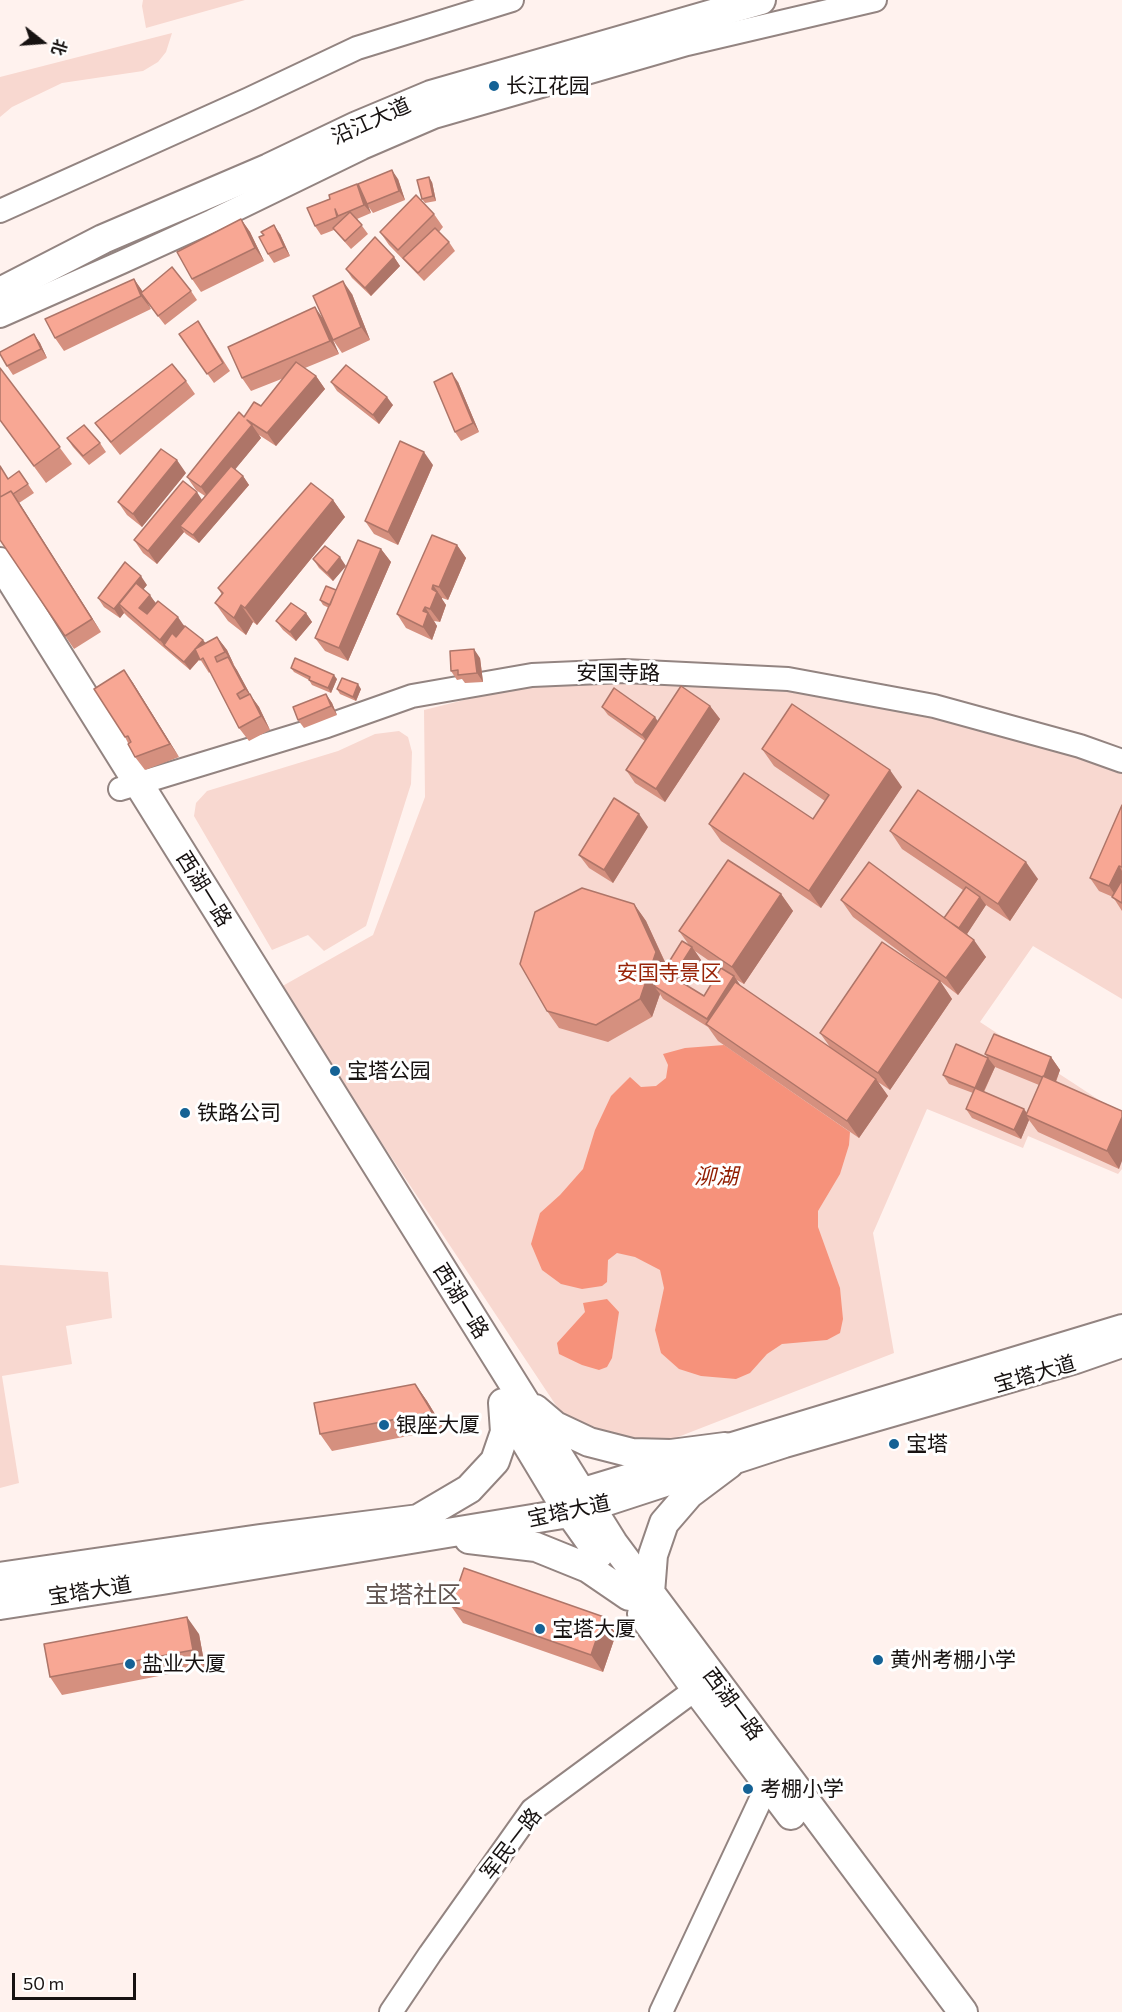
<!DOCTYPE html>
<meta charset="utf-8">
<style>
body{margin:0}
#map{position:relative;width:1122px;height:2012px;overflow:hidden;background:#fff2ee;font-family:Commissioner,"Noto Sans SC",sans-serif}
canvas{display:block}
.north{position:absolute;left:12px;top:12px;width:60px;height:60px;-webkit-text-stroke:4px #fff;paint-order:stroke;rotate:107deg;font-size:16px;font-weight:700;line-height:24px;text-align:center;color:#171211}
.north::after{content:'';display:block;margin:auto;width:21px;height:27px;background:#171211;clip-path:polygon(50% 0,100% 100%,50% 72%,0 100%)}
.scale{position:absolute;left:12px;top:1973px;width:124px;height:27px;box-sizing:border-box;border:3px solid #171211;border-top:0;padding-left:8px;font-size:18px;line-height:21px;white-space:nowrap;color:#171211;-webkit-text-stroke:4px #fff;paint-order:stroke}
</style>
<div id="map">
<canvas width="1122" height="2012"></canvas>
<div class="north">北</div>
<div class="scale">50 m</div>
</div>
<script>
const context = document.querySelector('canvas').getContext('2d');
context.lineJoin = 'round';
function fill(path, color) { context.fillStyle = color; context.fill(path, 'evenodd'); }
const shape = rows => new Path2D(rows.map(r => 'M' + r).join(''));
function trace(path, color, width, dash) { context.strokeStyle = color; context.lineWidth = width; context.lineCap = dash ? 'butt' : 'round'; context.setLineDash(dash || []); context.stroke(path); }
function drawText(font, color, halo, rows, align = 'center') {
  context.font = font + ' Commissioner,"Noto Sans SC",sans-serif'; context.lineWidth = 6; context.setLineDash([]); context.textBaseline = 'middle'; context.strokeStyle = halo; context.fillStyle = color; for (const [text, x, y, turn = 0] of rows) {
    context.save(); context.translate(x, y); context.rotate((+turn || 0) * Math.PI / 180); context.textAlign = isNaN(turn) ? turn : align; if (halo) context.strokeText(text, 0, 0); context.fillText(text, 0, 0); context.restore();
  }
}
const green = shape([
 [143,0,245,0,146,28,142,6],
 [172,33,166,52,158,62,143,71,62,83,12,107,0,117,0,77],
 [627,678,790,687,934,714,1122,768,1122,999,1033,946,980,1022,1122,1115,1122,1169,1118,1174,1028,1136,1023,1148,927,1109,873,1233,894,1353,660,1444,607,1440,567,1422,279,988,373,935,425,797,424,710,532,683],
 [399,731,408,737,412,752,411,784,366,926,324,951,308,935,272,950,194,816,196,803,207,791,338,751,375,734],
 [0,1265,108,1272,112,1318,66,1326,72,1364,2,1376,19,1483,0,1488]
]);
const water = shape([
 [724,1045,850,1132,849,1145,840,1174,818,1211,818,1227,840,1288,843,1319,840,1333,827,1340,782,1344,767,1354,750,1373,736,1379,701,1376,679,1369,661,1353,655,1330,664,1288,660,1270,635,1257,617,1253,608,1260,607,1282,602,1286,582,1289,561,1284,542,1270,531,1244,540,1213,560,1195,583,1169,595,1130,611,1096,630,1077,641,1087,656,1086,666,1078,668,1065,663,1054,685,1048],
 [607,1299,619,1312,612,1358,607,1367,599,1370,582,1365,559,1354,557,1343,585,1312,583,1303]
]);
const minor = shape([
 [0,211,249,99,357,48,512,0],
 [0,316,122,262,212,221,362,148,434,117,687,44,875,0],
 [120,789,327,726,412,696,532,675,624,671,788,679,934,706,1080,746,1122,761],
 [580,1490,1122,1326],
 [592,1509,785,1446,1076,1362,1122,1346],
 [391,2012,430,1954,532,1810,696,1689],
 [661,2012,768,1784]
]);
const major = shape([
 [0,292,103,239,269,168,357,126,431,95,761,0],
 [0,562,613,1543,963,2012],
 [506,1409,562,1502,599,1554],
 [535,1409,555,1426,589,1442,632,1453,671,1454,725,1447],
 [418,1519,469,1489,495,1461,505,1432,503,1403],
 [469,1539,536,1547,588,1568,629,1596],
 [0,1577,260,1539,419,1519],
 [650,1593,653,1555,664,1523,689,1494,729,1464],
 [0,1605,162,1580,587,1510],
 [642,1614,696,1689,791,1815]
]);
const wall = shape([
 [398,179,405,200,373,213,368,206,371,213,357,219,368,234,351,249,334,230,321,235,315,226,330,199,357,184,360,188],
 [432,182,436,201,425,203,422,199],
 [434,214,443,227,439,232,449,242,455,251,424,281,389,245,380,232],
 [241,219,250,232,264,261,201,292,192,279],
 [280,234,290,256,274,263,268,254],
 [394,257,400,266,371,296,352,278,346,269],
 [134,279,143,292,191,291,197,300,165,325,147,302,151,309,64,351,55,338],
 [352,294,370,340,342,353,333,340,327,326,339,354,305,368,316,376,325,389,276,446,259,435,261,438,235,469,243,476,249,485,199,543,186,534,184,532,157,564,143,553,134,540,202,500,205,496,196,490,187,477,244,417,261,406,284,378,251,391,242,378,323,319],
 [204,330,230,371,214,383,179,334],
 [34,334,40,343,47,358,13,375,7,366],
 [0,368,72,464,46,483,0,420],
 [186,381,195,394,120,455,105,436,95,423],
 [331,382,393,405,379,424,337,391],
 [458,382,479,432,461,441,455,432],
 [67,438,100,443,106,452,89,465,73,447],
 [433,465,398,545,374,534,365,521],
 [19,471,34,493,19,503,101,632,74,649,0,540,9,479],
 [186,473,142,527,127,515,118,502],
 [333,500,345,517,257,625,253,622,246,635,228,621,215,603,222,595,218,588],
 [457,545,466,558,448,600,442,598,442,599,446,605,440,622,434,621,437,626,432,640,406,628,397,614],
 [381,549,391,562,348,661,325,651,315,638,329,608,323,605,320,600,336,590],
 [313,559,346,566,333,581,319,568],
 [147,585,143,589,156,603,206,643,217,637,227,650,234,665,251,696,259,707,270,730,249,741,239,728,210,672,209,673,200,659,190,670,128,617,124,613,120,618,104,607,98,598],
 [306,613,312,622,296,641,283,630,276,621],
 [480,658,483,682,465,683,462,679,457,680,451,671],
 [291,668,337,679,331,693,312,685,309,680,294,672],
 [124,670,133,683,179,757,145,770,135,757,125,737],
 [337,689,361,689,356,701,340,694],
 [326,694,332,703,337,715,304,728,298,720],
 [710,706,720,719,665,802,635,783,626,770,645,741,608,715,602,707,658,721],
 [762,749,902,787,821,908,721,841,709,824,813,819,825,801,774,766],
 [1122,805,1122,911,1113,897,1099,891,1090,878],
 [648,827,613,883,589,868,579,855],
 [890,831,1038,879,1010,921,986,905,967,934,986,957,958,995,940,981,952,999,890,1090,878,1082,888,1096,859,1138,718,1041,708,1027,663,999,660,994,652,1017,608,1042,559,1028,547,1011,634,904,646,921,667,966,689,945,679,931,781,894,793,911,744,984,735,979,740,986,830,1047,820,1033,939,981,853,917,841,900,944,918,963,890,902,849],
 [695,951,721,969,704,996,685,985,701,960],
 [985,1054,1051,1057,1060,1070,1056,1082,1122,1111,1119,1169,1038,1132,1029,1120,1021,1139,972,1118,966,1109,973,1093,949,1084,943,1075,988,1058],
 [995,1067,1039,1085,1027,1113,1024,1109,984,1092],
 [415,1384,427,1401,444,1429,332,1451,320,1434],
 [451,1606,604,1617,616,1634,603,1672,463,1623],
 [199,1634,205,1667,62,1695,50,1677]
]);
const shadedWall = shape([
 [392,170,398,179,405,200,399,191],
 [429,177,432,182,436,201,433,196],
 [357,184,363,192,371,213,364,205],
 [241,219,250,232,264,261,255,248],
 [274,225,280,234,290,256,284,247],
 [394,257,400,266,371,296,365,288],
 [134,279,143,292,141,293,147,302,151,309,141,296],
 [343,281,352,294,370,340,361,327],
 [315,307,324,320,339,354,330,341],
 [34,334,40,343,47,358,41,349],
 [452,373,458,382,479,432,473,423],
 [316,376,325,389,276,446,267,433],
 [387,397,393,405,379,424,373,415],
 [252,425,261,438,210,500,201,487],
 [424,452,433,465,398,545,388,532],
 [177,460,186,473,142,527,133,514],
 [243,476,249,485,199,543,193,535],
 [11,491,20,504,101,632,92,619],
 [197,492,206,506,180,526,184,532,157,564,148,551],
 [333,500,345,517,257,625,245,608],
 [457,545,466,558,448,600,439,587],
 [381,549,391,562,348,661,339,648],
 [340,557,346,566,333,581,327,573],
 [141,576,147,585,126,611,119,604,124,613,120,618,114,609],
 [433,585,442,598,442,599,446,605,440,622,430,609,432,589],
 [150,595,159,608,148,621,139,608],
 [241,605,253,622,246,635,234,618],
 [425,607,437,626,432,640,423,627,423,611],
 [306,613,312,622,296,641,290,632],
 [178,617,187,630,164,645,160,640],
 [217,637,227,650,234,665,225,652],
 [203,640,209,648,190,670,184,662],
 [474,649,480,658,483,682,477,673],
 [228,657,237,670,251,696,259,707,270,730,261,716,252,698,245,689],
 [124,670,133,683,179,757,170,744],
 [334,675,337,679,331,693,328,688],
 [358,684,361,689,356,701,353,697],
 [326,694,332,703,337,715,331,706],
 [710,706,720,719,665,802,656,789],
 [655,717,661,726,649,744,642,735],
 [890,770,902,787,821,908,809,891],
 [639,814,648,827,613,883,604,870],
 [1026,862,1038,879,1010,921,998,904],
 [1119,866,1122,871,1122,892,1118,899,1109,886],
 [781,894,793,911,744,984,732,967],
 [980,897,986,905,963,940,957,931],
 [634,904,646,921,668,969,654,986,660,994,652,1017,640,999],
 [974,940,986,957,958,995,946,978],
 [692,947,701,960,682,990,673,977],
 [734,976,743,989,714,1030,707,1019],
 [940,981,952,999,890,1090,878,1073],
 [1051,1057,1060,1070,1052,1091,1043,1077],
 [988,1058,995,1067,981,1097,975,1088],
 [876,1079,888,1096,859,1138,847,1121],
 [1024,1109,1029,1117,1026,1115,1029,1120,1021,1139,1014,1130],
 [1122,1117,1122,1161,1119,1169,1107,1151],
 [415,1384,427,1401,444,1429,432,1412],
 [187,1617,199,1634,205,1667,193,1650],
 [604,1617,616,1634,603,1672,591,1655]
]);
const building = shape([
 [392,170,399,191,367,204,358,184,392,170],
 [429,177,433,196,422,199,417,180,429,177],
 [357,184,364,205,338,216,335,209,337,217,315,226,307,208,330,199,329,195,357,184],
 [416,195,434,214,398,250,380,232,416,195],
 [350,212,362,225,345,241,333,228,350,212],
 [241,219,255,248,192,279,177,252,241,219],
 [274,225,284,247,268,254,259,237,264,235,261,232,274,225],
 [435,228,449,242,418,273,403,258,435,228],
 [375,237,394,257,365,288,346,269,375,237],
 [172,267,191,291,158,316,141,293,172,267],
 [134,279,141,296,55,338,45,319,134,279],
 [343,281,361,327,333,340,313,296,343,281],
 [315,307,330,341,242,378,228,347,315,307],
 [198,321,223,363,207,374,179,334,198,321],
 [34,334,41,349,7,366,0,354,0,352,34,334],
 [296,362,316,376,267,433,247,420,252,425,201,487,187,477,239,412,244,417,254,402,261,406,296,362],
 [172,364,186,381,111,442,95,423,172,364],
 [346,365,387,397,373,415,331,382,346,365],
 [0,368,60,447,34,466,0,420,0,368],
 [452,373,473,423,455,432,434,382,452,373],
 [84,425,100,443,83,456,67,438,84,425],
 [400,441,424,452,388,532,365,521,400,441],
 [161,449,177,460,133,514,118,502,161,449],
 [0,466,8,479,19,471,28,484,13,494,11,491,0,497,0,466],
 [231,466,243,476,193,535,180,526,231,466],
 [183,481,197,492,148,551,134,540,183,481],
 [311,483,333,500,245,608,241,605,234,618,215,603,223,593,218,588,311,483],
 [11,491,92,619,65,636,0,540,0,497,11,491],
 [432,535,457,545,439,587,433,585,432,589,437,592,430,609,425,607,423,611,428,613,423,627,397,614,432,535],
 [358,540,381,549,339,648,315,638,358,540],
 [325,546,340,557,327,573,313,559,325,546],
 [125,562,141,576,114,609,98,598,125,562],
 [136,583,150,595,139,608,147,614,158,601,178,617,160,640,119,604,136,583],
 [326,586,336,590,330,605,320,600,326,586],
 [291,603,306,613,290,632,276,621,291,603],
 [185,626,203,640,184,662,164,645,172,633,176,637,185,626],
 [217,637,225,652,215,657,217,662,228,657,245,689,237,694,240,699,250,694,261,716,239,728,203,658,200,660,195,649,217,637],
 [474,649,477,673,458,675,458,670,451,671,450,651,474,649],
 [295,658,334,675,328,688,309,680,310,677,291,668,295,658],
 [124,670,170,744,135,757,128,744,131,742,128,736,125,737,94,689,124,670],
 [342,678,358,684,353,697,337,689,342,678],
 [681,686,710,706,656,789,626,770,681,686],
 [614,688,655,717,642,735,602,707,614,688],
 [326,694,331,706,298,720,293,707,326,694],
 [792,704,890,770,809,891,709,824,744,773,813,819,829,795,762,749,792,704],
 [918,790,1026,862,998,904,890,831,918,790],
 [614,798,639,814,604,870,579,855,614,798],
 [1122,805,1122,867,1119,866,1109,886,1090,878,1122,805],
 [728,860,781,894,732,967,679,931,728,860],
 [869,862,974,940,946,978,841,900,869,862],
 [1122,880,1122,903,1112,897,1122,880],
 [966,887,980,897,959,928,944,918,966,887],
 [582,888,634,904,656,952,640,999,596,1025,547,1011,520,964,535,912,582,888],
 [682,941,692,947,673,977,704,996,721,968,734,976,707,1019,654,986,682,941],
 [882,942,940,981,878,1073,820,1033,882,942],
 [735,982,876,1079,847,1121,706,1024,735,982],
 [994,1034,1051,1057,1044,1076,1042,1077,985,1054,994,1034],
 [956,1044,988,1058,975,1088,943,1075,956,1044],
 [1043,1076,1122,1111,1122,1117,1107,1151,1026,1115,1043,1076],
 [975,1088,1024,1109,1014,1130,966,1109,975,1088],
 [415,1384,432,1412,320,1434,314,1403,415,1384],
 [464,1568,604,1617,591,1655,451,1606,464,1568],
 [187,1617,193,1650,50,1677,44,1644,187,1617]
]);
const markers = [
 [494,86,6,"#156295"],
 [335,1071,6,"#156295"],
 [185,1113,6,"#156295"],
 [384,1425,6,"#156295"],
 [894,1444,6,"#156295"],
 [540,1629,6,"#156295"],
 [878,1660,6,"#156295"],
 [130,1664,6,"#156295"],
 [748,1789,6,"#156295"]
];
const poiNames = [
 ["长江花园",506,86],
 ["宝塔公园",347,1071],
 ["铁路公司",197,1113],
 ["银座大厦",396,1425],
 ["宝塔",906,1444],
 ["宝塔大厦",552,1629],
 ["黄州考棚小学",890,1660],
 ["盐业大厦",142,1664],
 ["考棚小学",760,1789]
];
const streetNames = [
 ["沿江大道",371,121,-24],
 ["安国寺路",618,673],
 ["西湖一路",204,889,58],
 ["西湖一路",461,1301,58],
 ["宝塔大道",1035,1374,-16],
 ["宝塔大道",569,1511,-12],
 ["宝塔大道",90,1591,-9],
 ["西湖一路",733,1704,53],
 ["军民一路",511,1844,-52]
];
const parkNames = [
 ["安国寺景区",669,973]
];
const waterNames = [
 ["泖湖",716,1177]
];
const quarterNames = [
 ["宝塔社区",413,1595]
];
fill(green, '#f8d8d0');
fill(water, '#f6927b');
trace(minor, '#938481', 26);
trace(major, '#938481', 32);
trace(minor, '#fff', 22);
trace(major, '#fff', 28);
fill(wall, '#d5907f');
fill(shadedWall, '#ae7568');
fill(building, '#f8a794');
trace(building, '#ae7568', 1.5);
for (const [x, y, r, color] of markers) { const dot = new Path2D(); dot.arc(x, y, r, 0, 2 * Math.PI); context.fillStyle = color; context.fill(dot); trace(dot, '#fff', 2); }
drawText('21px', '#171211', '#fff', poiNames, 'left');
drawText('21px', '#171211', '#fff', streetNames);
drawText('21px', '#992509', '#fff', parkNames);
drawText('italic 22px', '#911d00', '#fff', waterNames);
drawText('24px', '#615450', '#fff', quarterNames);
</script>
